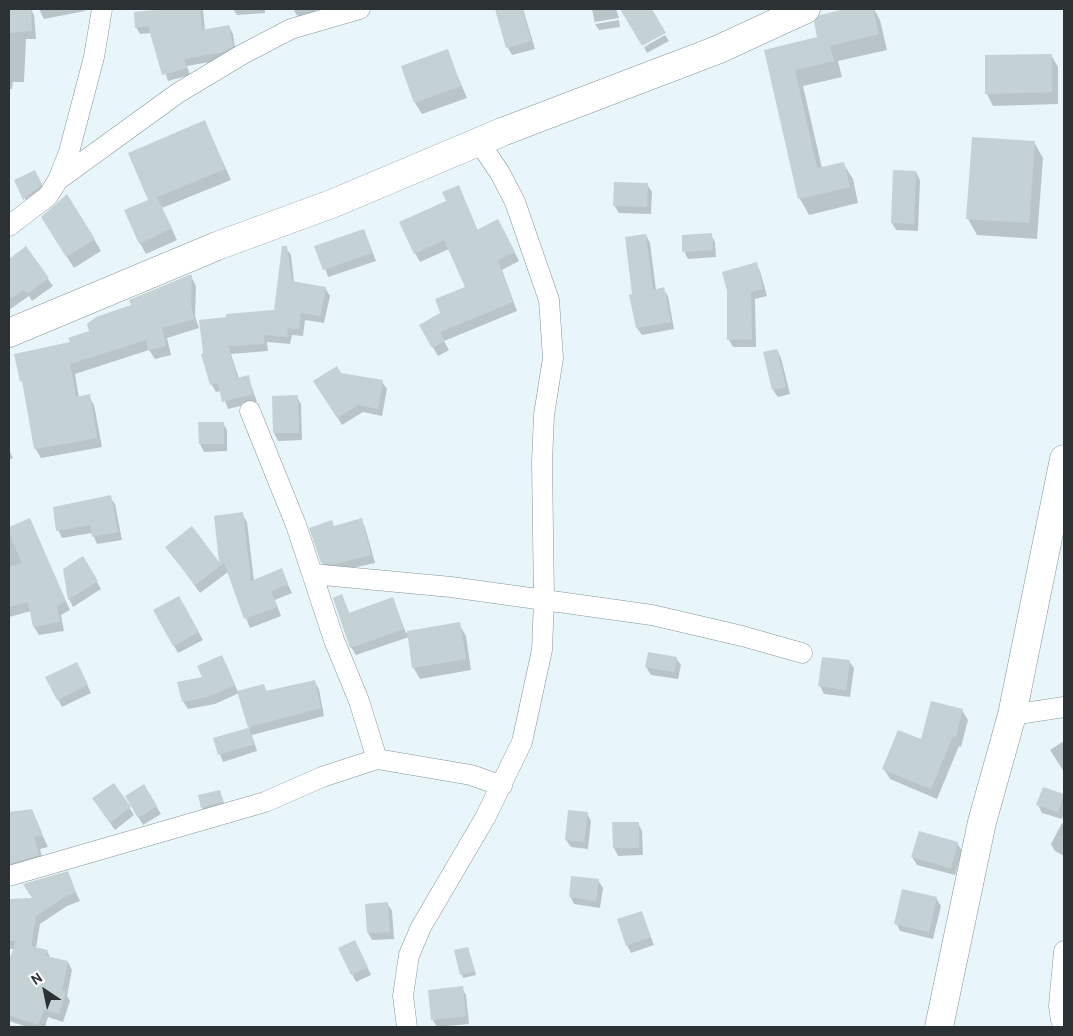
<!DOCTYPE html>
<style>
body{margin:0}
#map{position:relative;width:1073px;height:1036px;overflow:hidden;background:#e8f6fb;font-family:Cabin,sans-serif}
canvas{display:block}
.frame{position:absolute;inset:0;border:10px solid #2c3133;pointer-events:none}
.north{position:absolute;left:20px;top:966px;width:50px;height:50px;-webkit-text-stroke:4px #fff;paint-order:stroke;rotate:326deg;font-size:14px;font-weight:700;line-height:20px;text-align:center;color:#2c3133}
.north::after{content:'';display:block;margin:auto;width:18px;height:22px;background:#2c3133;clip-path:polygon(50% 0,100% 100%,50% 72%,0 100%)}
</style>
<div id="map">
<canvas width="1073" height="1036"></canvas>
<div class="frame"></div>
<div class="north">N</div>
</div>
<script>
const context = document.querySelector('canvas').getContext('2d');
context.lineJoin = 'round';
function fill(path, color) { context.fillStyle = color; context.fill(path, 'evenodd'); }
const shape = rows => new Path2D(rows.map(r => 'M' + r).join(''));
function trace(path, color, width, dash) { context.strokeStyle = color; context.lineWidth = width; context.lineCap = dash ? 'butt' : 'round'; context.setLineDash(dash || []); context.stroke(path); }
const shadow = shape([
 [9,9,31,9,34,15,36,39,26,39,24,82,13,82,12,89,9,89],
 [39,9,84,9,85,11,44,19],
 [166,9,203,9,205,31,229,26,233,34,236,54,227,59,187,66,190,75,168,81,152,33,140,34,136,27,167,11],
 [233,9,265,9,265,13,237,15],
 [293,9,319,9,300,20],
 [505,9,523,9,535,49,512,55,508,48,497,11],
 [592,9,616,9,619,18,595,22,595,24],
 [851,9,874,9,880,20,887,50,838,61,842,77,803,86,822,168,843,163,853,179,858,203,809,215,800,199,766,51,819,38,821,16],
 [619,20,620,27,599,30,595,24],
 [665,35,669,41,647,53,644,47],
 [447,51,467,98,422,114,415,103],
 [1051,55,1058,67,1058,104,993,106,987,94],
 [205,122,231,180,162,208,177,240,146,254,140,243,150,200],
 [1034,142,1043,158,1037,239,977,235,968,219],
 [916,172,920,180,918,231,896,230,892,223],
 [39,179,45,192,29,207,16,180],
 [647,184,652,192,651,214,619,213,614,205],
 [459,186,478,231,503,229,519,261,502,270,517,311,444,341,449,350,438,356,420,325,442,313,467,288,449,249,420,262,415,253],
 [49,229,94,239,101,251,74,268],
 [364,230,376,261,328,277,318,246],
 [646,235,650,243,656,290,663,289,668,296,674,329,642,335,637,328,631,296,634,295],
 [711,235,715,242,716,257,688,259,684,251],
 [26,248,53,286,32,301,29,296,9,310,9,280,14,277,9,269,9,260],
 [286,248,291,255,294,282,325,288,330,296,324,323,305,320,303,336,292,335,290,344,267,342,268,351,231,354,239,379,248,376,257,402,228,409,221,391,216,392,212,385,203,355,275,311],
 [756,264,760,271,767,296,755,299,756,347,733,347,729,340,728,291],
 [191,276,196,286,195,316,199,328,167,338,171,355,155,359,149,350,75,374,79,398,89,396,94,405,102,447,41,458,35,448,24,387,16,355,72,343,132,306],
 [777,350,781,358,790,394,778,397,773,390],
 [340,374,382,382,387,389,382,416,363,412,342,425,315,381],
 [273,397,297,397,301,404,302,440,278,441,274,433],
 [199,423,223,423,227,430,227,451,204,452,200,444],
 [9,450,13,458,9,460],
 [110,497,115,504,122,540,97,544,92,533,62,538,58,530],
 [242,514,247,522,254,581,281,570,292,593,275,600,281,616,250,628,228,572,200,593,167,547,191,528,221,566,215,517],
 [29,519,70,610,61,615,64,631,39,635,34,627,31,611,9,617,9,528],
 [361,520,365,527,375,563,339,571,327,570,322,562],
 [83,558,101,589,73,607,69,599],
 [342,596,350,614,393,599,406,633,459,624,466,636,471,670,420,679,413,667,409,637,356,655,351,647],
 [179,597,203,640,178,653,155,611],
 [676,658,681,665,678,679,651,675,646,667],
 [849,661,854,668,850,697,824,694,820,686],
 [226,664,238,692,263,685,267,692,314,681,319,689,324,716,252,735,257,751,223,762,214,739,250,729,239,693,215,704,188,709,183,701,203,677],
 [81,671,91,693,62,707,58,699],
 [962,710,968,720,961,747,959,746,937,799,890,779,884,769],
 [1064,741,1064,772,1050,750],
 [114,784,134,815,115,830,98,806],
 [144,786,161,814,143,825,126,796],
 [220,791,226,809,207,815,202,808],
 [1063,795,1064,812,1062,819,1042,813,1038,805],
 [31,811,48,847,40,849,45,867,9,879,9,813],
 [587,813,591,821,588,849,571,847,566,840],
 [638,823,642,831,643,855,618,856,614,848,613,824],
 [1062,823,1064,825,1064,856,1055,851,1051,844],
 [957,843,962,851,955,875,917,865,912,857],
 [67,873,80,901,67,906,40,924,36,948,47,951,51,959,68,962,72,970,67,996,70,1001,63,1022,48,1017,45,1027,27,1027,9,1021,9,964,14,949,9,949,9,900,33,899],
 [598,880,603,888,600,908,574,904,570,896],
 [936,898,941,906,933,939,900,931,896,923],
 [387,903,392,911,394,939,372,940,368,933],
 [641,912,654,945,631,953,627,945],
 [468,948,476,975,463,978,455,951],
 [359,950,371,975,356,982,352,974],
 [462,988,466,995,469,1024,437,1027,432,1019]
]);
const building = shape([
 [9,9,31,9,32,31,9,33],
 [165,9,200,9,202,30,229,25,233,46,223,52,184,59,187,68,162,75,148,26,135,28,134,12],
 [495,9,522,9,531,41,506,48],
 [620,9,652,9,666,33,642,46],
 [845,9,873,9,879,34,830,46,834,61,795,70,817,168,844,162,850,187,798,199,764,50,817,37,814,22,820,15],
 [448,49,461,86,414,103,401,66],
 [1052,54,1052,92,985,94,985,55],
 [205,120,225,169,157,197,172,228,139,244,124,210,148,200,128,153],
 [972,137,1035,141,1029,223,966,219],
 [35,170,42,184,23,200,14,180],
 [893,170,916,171,914,224,891,223],
 [614,182,648,183,647,207,613,206],
 [459,185,477,230,498,219,515,252,498,260,513,302,440,332,445,341,432,348,419,325,440,313,435,299,465,287,444,240,414,254,399,222,446,201,442,192],
 [67,194,95,239,66,257,41,217],
 [364,229,372,253,323,270,314,246],
 [712,233,713,250,682,252,682,235],
 [646,234,653,290,664,287,671,322,636,328,629,295,632,294,625,237],
 [26,246,49,278,27,294,24,290,9,299,9,259],
 [282,246,287,246,292,281,326,287,320,316,301,313,299,329,288,328,287,337,264,335,264,344,228,346,237,378,249,375,253,394,222,402,218,383,210,385,201,354,203,353,199,320,226,317,226,314,274,310],
 [757,262,763,289,751,292,752,339,727,340,727,291,722,272],
 [189,275,192,275,191,305,194,319,162,328,166,346,148,350,146,340,70,364,76,397,90,394,97,438,34,449,22,381,20,382,14,354,70,342,68,338,89,331,87,324,96,317,131,305,129,300],
 [777,349,786,387,772,390,763,352],
 [337,366,341,373,383,380,378,409,358,405,337,418,313,381],
 [298,395,299,433,273,433,272,396],
 [198,422,224,422,224,444,199,444],
 [111,495,118,532,92,537,90,525,56,531,53,507],
 [243,512,251,581,282,568,288,584,271,591,277,607,244,619,224,563,195,585,165,547,192,526,219,562,214,516],
 [30,518,66,601,57,606,60,622,33,627,28,602,9,607,9,567,22,563,9,533,9,527],
 [362,518,371,555,335,564,321,563,309,528,332,520,334,526],
 [83,556,98,581,68,600,63,569],
 [342,594,349,613,393,597,404,629,350,648,333,598],
 [179,596,199,632,173,646,153,610],
 [460,622,466,659,412,668,407,631],
 [648,652,677,657,674,672,645,667],
 [222,655,235,685,210,696,182,702,177,682,202,677,197,666],
 [822,657,850,660,846,690,818,686],
 [77,662,88,685,57,700,45,677],
 [315,680,321,708,249,727,254,744,218,755,213,738,248,728,237,691,264,684,266,691],
 [931,701,963,709,956,737,953,736,931,789,882,769,898,730,921,739],
 [114,783,131,807,110,823,92,798],
 [144,784,157,806,138,818,125,796],
 [1043,787,1064,794,1058,812,1036,805],
 [220,790,223,802,201,808,198,795],
 [32,809,43,835,34,837,39,855,9,864,9,812],
 [568,810,588,812,584,842,565,840],
 [612,822,639,822,639,848,613,848],
 [919,831,958,842,951,868,911,857],
 [68,871,76,892,63,898,36,916,31,946,48,950,46,956,68,961,62,990,66,992,59,1014,44,1010,38,1025,9,1015,9,960,16,941,9,941,9,899,32,898,23,884],
 [571,876,599,879,596,901,569,897],
 [902,889,937,897,929,932,894,924],
 [388,902,390,932,367,933,365,904],
 [642,911,651,937,626,946,617,919],
 [355,940,368,967,351,975,338,948],
 [468,947,475,971,460,975,454,950],
 [463,986,466,1016,431,1020,428,990]
]);
const street = shape([
 [58,180,178,93,243,54,291,29,360,9],
 [9,226,48,196,58,180,69,152,94,57,102,9],
 [250,411,296,525,334,640,359,701,377,759],
 [312,574,451,587,652,615,742,636,802,653],
 [1012,715,1064,707],
 [9,876,265,802,322,777,377,759,471,775,502,786],
 [1064,951,1059,1006,1061,1020,1064,1027],
 [407,1027,403,996,409,955,421,927,485,818,522,742,542,650,544,600,542,462,544,415,553,358,549,300,515,202,500,173,479,142]
]);
const secondary = shape([
 [9,333,217,246,334,203,502,132,717,50,806,9],
 [939,1027,982,822,1012,715,1064,459]
]);
fill(shadow, '#0003');
fill(building, '#c4d2d6');
trace(street, '#88959a', 21);
trace(secondary, '#88959a', 29);
trace(street, '#fff', 20);
trace(secondary, '#fff', 28);
</script>
